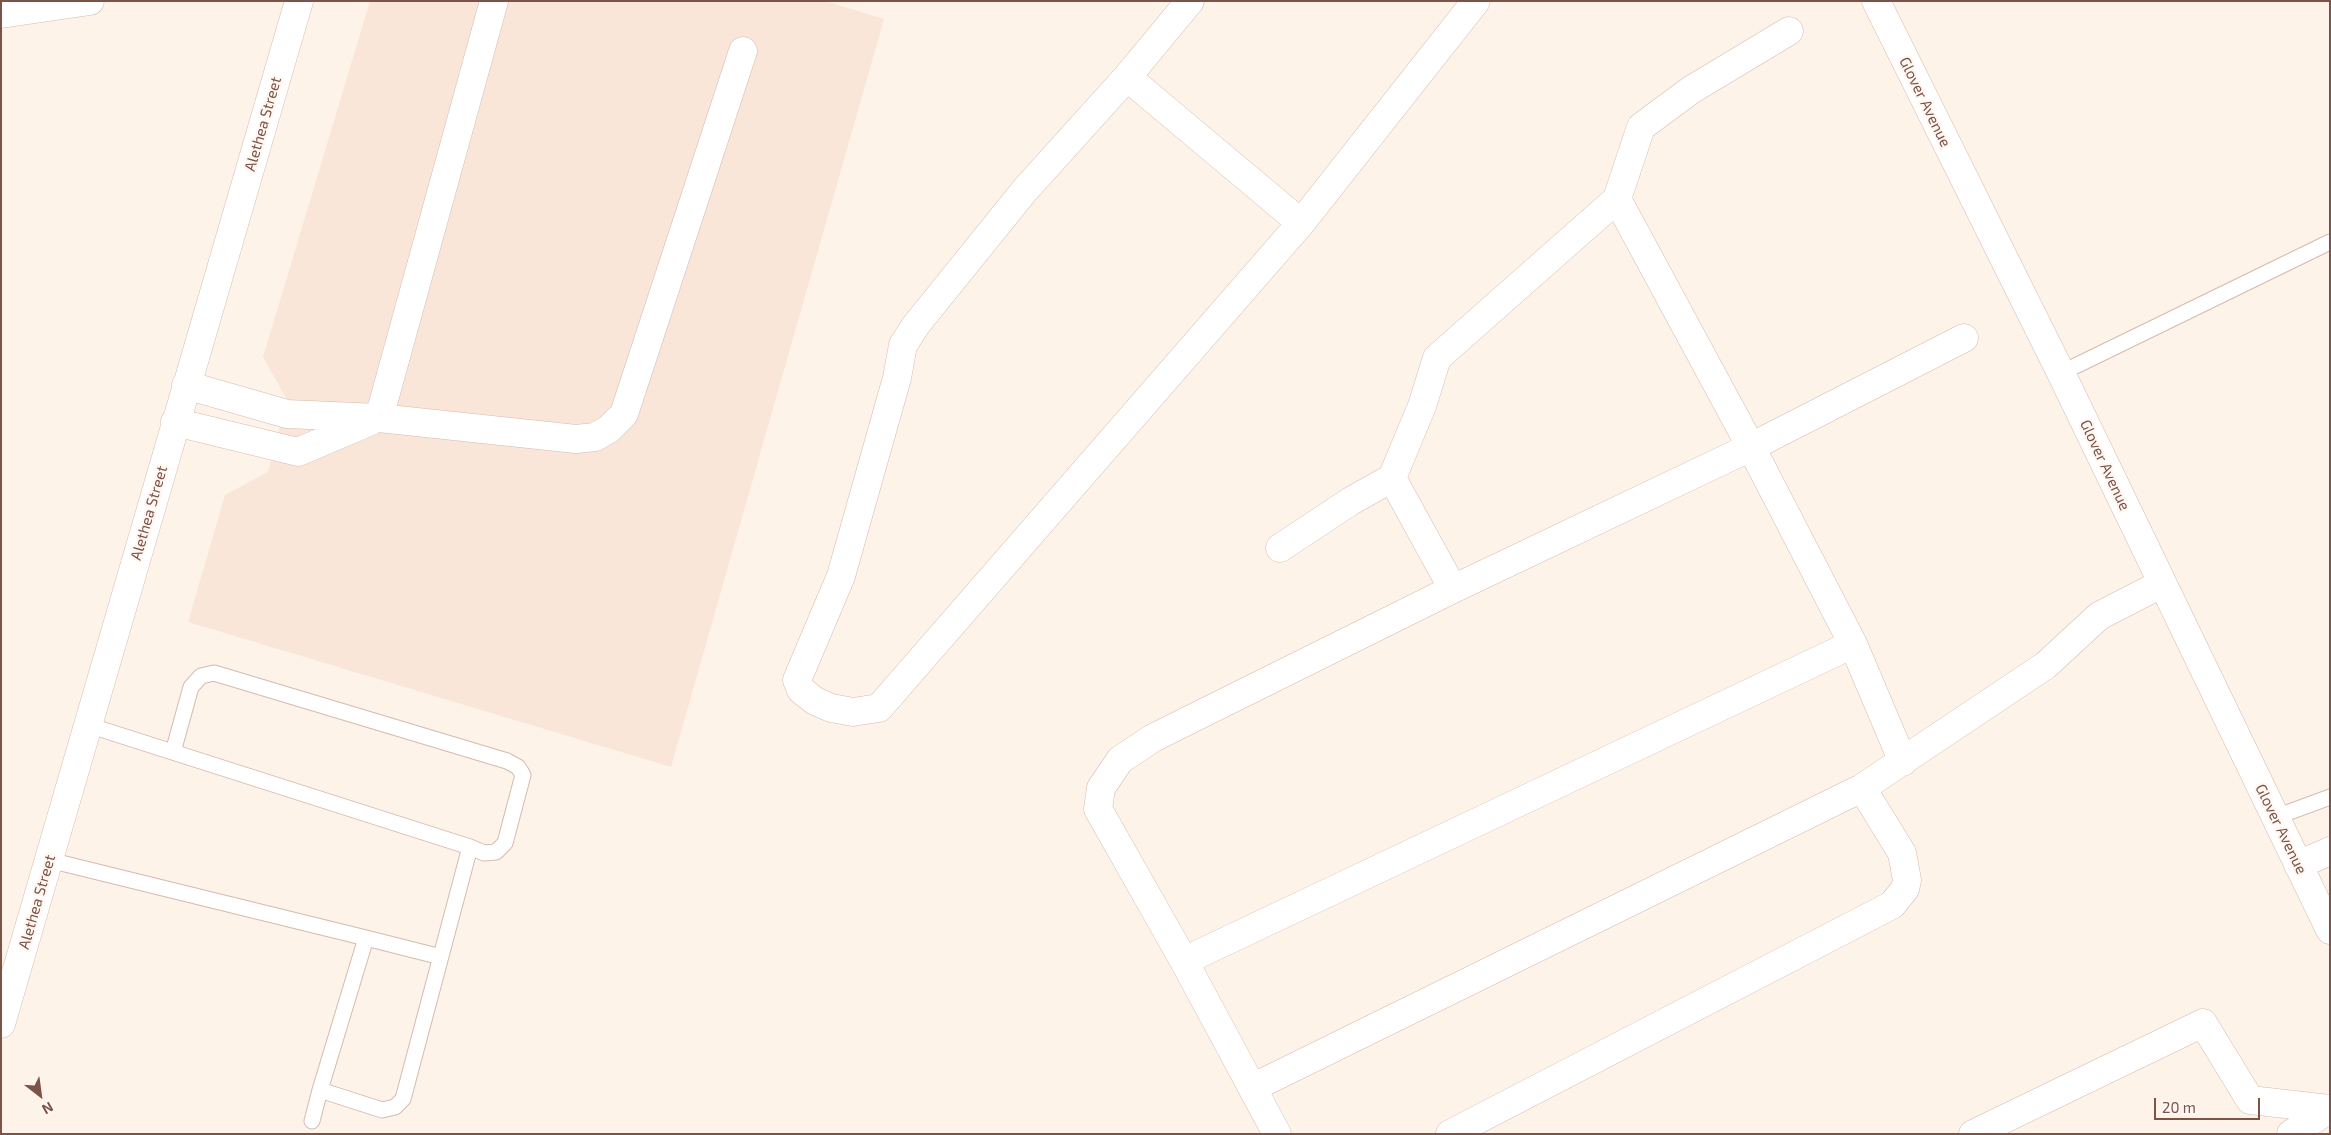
<!DOCTYPE html>
<style>
body{margin:0}
#map{position:relative;width:2331px;height:1135px;overflow:hidden;background:#fef3e9;font-family:"Exo 2",sans-serif}
canvas{display:block}
.frame{position:absolute;inset:0;border:2px solid #7c5349;pointer-events:none}
.north{position:absolute;left:15px;top:1070px;width:50px;height:50px;-webkit-text-stroke:4px #fff7f1;paint-order:stroke;rotate:150deg;font-size:14px;font-weight:700;line-height:20px;text-align:center;color:#7c5349}
.north::after{content:'';display:block;margin:auto;width:18px;height:22px;background:#7c5349;clip-path:polygon(50% 0,100% 100%,50% 72%,0 100%)}
.scale{position:absolute;left:2154px;top:1098px;width:106px;height:22px;box-sizing:border-box;border:2px solid #7c5349;border-top:0;padding-left:6px;font-size:15px;line-height:18px;white-space:nowrap;color:#7c5349;-webkit-text-stroke:4px #fff7f1;paint-order:stroke}
</style>
<div id="map">
<canvas width="2331" height="1135"></canvas>
<div class="frame"></div>
<div class="north">N</div>
<div class="scale">20 m</div>
</div>
<script>
const context = document.querySelector('canvas').getContext('2d');
context.lineJoin = 'round';
function fill(path, color) { context.fillStyle = color; context.fill(path, 'evenodd'); }
const shape = rows => new Path2D(rows.map(r => 'M' + r).join(''));
function trace(path, color, width, dash) { context.strokeStyle = color; context.lineWidth = width; context.lineCap = dash ? 'butt' : 'round'; context.setLineDash(dash || []); context.stroke(path); }
function drawText(font, color, halo, rows, align = 'center') {
  context.font = font + ' "Exo 2",sans-serif'; context.lineWidth = 4.5; context.setLineDash([]); context.textBaseline = 'middle'; context.strokeStyle = halo; context.fillStyle = color; for (const [text, x, y, turn = 0] of rows) {
    context.save(); context.translate(x, y); context.rotate((+turn || 0) * Math.PI / 180); context.textAlign = isNaN(turn) ? turn : align; if (halo) context.strokeText(text, 0, 0); context.fillText(text, 0, 0); context.restore();
  }
}
const residential = shape([
 [370,1,825,1,884,19,671,767,188,622,225,495,268,472,287,400,263,357]
]);
const lane = shape([
 [2061,373,2330,242],
 [88,725,470,847,403,1099,395,1107,382,1110,320,1090,312,1121],
 [173,752,191,687,201,676,214,673,507,761,518,767,523,775,505,843,496,852,484,853,470,847],
 [2276,817,2330,797],
 [49,860,366,938,320,1090],
 [366,938,441,957]
]);
const street = shape([
 [1190,1,1127,77,1025,190,916,325,903,345,897,378,841,576,797,680,801,690,815,701,831,708,853,712,879,708,1301,223,1476,1],
 [1876,1,2061,373,2330,930],
 [1,14,90,1],
 [1127,77,1301,223],
 [1617,199,1751,447,1853,644,1903,762],
 [186,385,287,414,379,418,576,439,595,437,609,429,624,414,743,51],
 [379,418,494,1],
 [175,422,298,452,371,421],
 [1392,478,1453,589],
 [1280,548,1351,501,1392,478,1422,406,1437,358,1617,199,1641,127,1691,90,1789,31],
 [2298,865,2330,851],
 [1184,961,1853,644],
 [1,1024,299,1],
 [1254,1087,1862,788,2046,665,2099,616,2161,584],
 [1277,1134,1184,961,1098,809,1101,788,1120,760,1153,738,1453,589,1751,447,1964,338],
 [1450,1134,1892,905,1905,889,1907,880,1902,853,1862,788],
 [1973,1134,2203,1023,2250,1100,2330,1109],
 [2291,1134,2330,1109]
]);
const streetNames = [
 ["Glover Avenue",1925,102,64],
 ["Alethea Street",263,124,-74],
 ["Glover Avenue",2105,465,65],
 ["Alethea Street",149,513,-74],
 ["Glover Avenue",2281,829,64],
 ["Alethea Street",37,902,-74]
];
fill(residential, '#f9e6d9');
trace(lane, '#d5baaf', 17);
trace(street, '#d5baaf', 29);
trace(lane, '#fff', 15);
trace(street, '#fff', 28);
drawText('15px', '#7c5349', '#fff7f1', streetNames);
</script>
